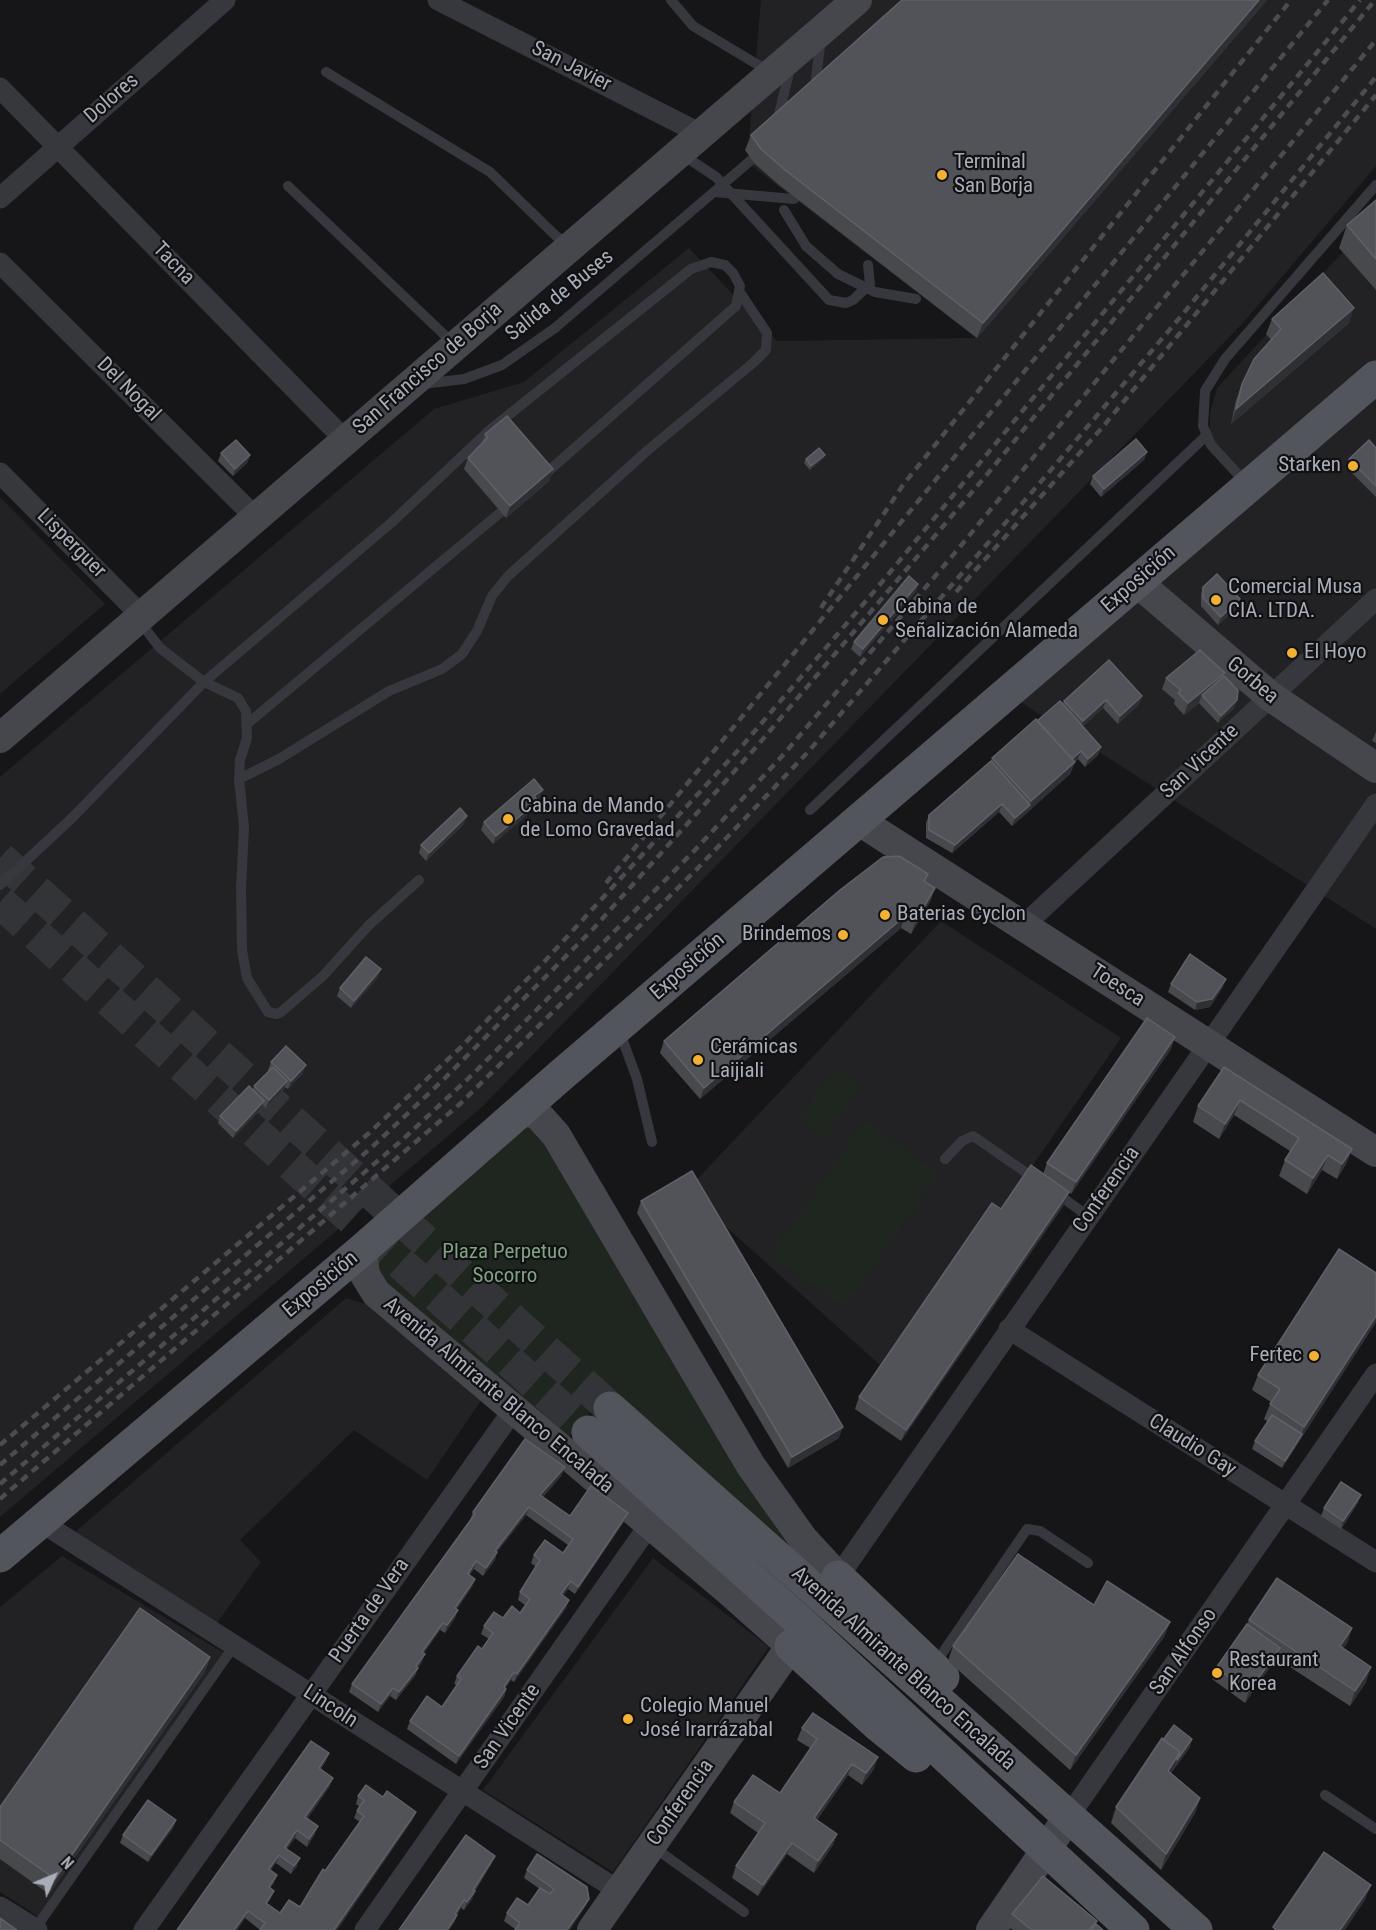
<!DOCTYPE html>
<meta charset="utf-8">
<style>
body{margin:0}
#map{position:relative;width:1376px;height:1930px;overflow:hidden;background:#161618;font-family:"Roboto Condensed",sans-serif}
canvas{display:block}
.north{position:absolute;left:24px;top:1846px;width:60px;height:60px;-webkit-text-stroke:4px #111113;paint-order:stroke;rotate:46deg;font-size:16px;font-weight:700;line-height:24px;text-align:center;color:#a8adb8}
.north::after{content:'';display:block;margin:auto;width:21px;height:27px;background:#a8adb8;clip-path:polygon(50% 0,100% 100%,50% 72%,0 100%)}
</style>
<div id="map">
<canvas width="1376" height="1930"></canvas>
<div class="north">N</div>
</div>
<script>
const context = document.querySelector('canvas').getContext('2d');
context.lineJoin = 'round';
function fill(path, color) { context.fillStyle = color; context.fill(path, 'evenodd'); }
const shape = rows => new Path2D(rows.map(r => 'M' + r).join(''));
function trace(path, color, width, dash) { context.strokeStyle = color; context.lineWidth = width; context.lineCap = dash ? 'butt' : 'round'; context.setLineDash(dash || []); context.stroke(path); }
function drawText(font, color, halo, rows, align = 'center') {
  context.font = font + ' "Roboto Condensed",sans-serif'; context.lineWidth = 4.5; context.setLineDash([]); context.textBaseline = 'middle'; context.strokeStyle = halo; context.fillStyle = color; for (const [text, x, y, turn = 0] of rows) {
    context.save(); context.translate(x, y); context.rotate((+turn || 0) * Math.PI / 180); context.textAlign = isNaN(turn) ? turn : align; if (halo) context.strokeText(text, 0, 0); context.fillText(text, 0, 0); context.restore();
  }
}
const built = shape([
 [761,0,1376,0,1376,166,1243,323,482,1107,0,1517,0,777,434,409,524,382,689,248,777,341,976,338,747,162],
 [1376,224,1376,929,1019,701,1256,493,1218,453,1210,435,1210,413,1217,388,1339,256],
 [0,497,105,604,0,694],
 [941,921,1121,1038,889,1373,686,1191],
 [346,1298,373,1306,482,1399,427,1480,354,1430,240,1540,261,1562,217,1623,73,1534],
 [62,1556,224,1653,39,1917,0,1892,0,1607],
 [653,1558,769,1647,613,1872,483,1790]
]);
const green = shape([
 [834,1068,861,1087,825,1139,798,1120],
 [864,1120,939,1173,845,1308,770,1256],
 [526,1126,533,1128,545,1141,743,1482,803,1556,807,1568,605,1394,564,1443,374,1283,379,1243]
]);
const primaryTunnel = shape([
 [0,858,610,1408],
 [0,902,588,1432]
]);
const lane = shape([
 [671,0,693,26,770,72],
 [326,72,490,172,556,236,569,244],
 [816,78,821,39],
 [777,123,790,68],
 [683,155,716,177,829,300,846,303,853,300,870,284,868,265],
 [288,186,455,345],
 [423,384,464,379,502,365,555,328],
 [1247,484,1211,445,1203,426,1205,391,1225,359,1376,185],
 [143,620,147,631,160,648,204,682,238,698,246,711,247,738,240,760,239,779,244,827,241,888,242,950,247,978,268,1012,277,1014,281,1012,323,976,369,925,419,880],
 [247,724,501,512],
 [239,779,279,759,389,691,442,669,462,654,477,631,492,596,508,576,648,450,753,363,766,350,767,333,741,294],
 [810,810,1207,435],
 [0,885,72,818,204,682,391,523,491,429,691,269,711,262,725,265,733,273,740,286,736,306,544,475],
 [619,1030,637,1079,652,1142],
 [945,1159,962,1141,973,1136,1037,1180],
 [1055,1192,1089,1217],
 [935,1664,1027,1529,1040,1531,1088,1563],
 [1325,1795,1376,1829],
 [652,1846,744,1912],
 [35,1929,234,1646]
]);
const street = shape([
 [438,0,703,135],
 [0,88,345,440],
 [0,198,225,0],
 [0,263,255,517],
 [0,473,141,615],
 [1023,926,1376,599],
 [1009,1329,1376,1562],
 [41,1522,619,1891],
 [838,1577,1376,804],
 [1069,1816,1376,1374],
 [0,1907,37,1930],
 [144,1930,514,1409],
 [365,1930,650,1524]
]);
const secondary = shape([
 [1137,582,1270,696,1376,768],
 [0,738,857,0],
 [858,820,1376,1152],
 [522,1109,539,1116,556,1135,751,1466,803,1539,838,1577],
 [362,1250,365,1275,376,1293,728,1590,791,1646,592,1930],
 [991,1930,1069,1816]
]);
const primary = shape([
 [610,1408,1196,1930],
 [588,1432,806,1627,1133,1930],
 [0,1556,362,1250,559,1077,1376,377],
 [838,1577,943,1677],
 [791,1646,879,1726,916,1756]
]);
const rail = shape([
 [956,592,1101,429,1376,95],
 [821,608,903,485,1291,0],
 [606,883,1328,0],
 [0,1445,368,1134,460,1048,543,963,742,746,877,588,1360,0],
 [0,1465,371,1148,442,1081,593,929,757,746,989,472,1375,0],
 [0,1484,401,1141,472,1075,695,850,784,754,959,548,1376,40],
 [0,1499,461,1103,696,870,807,753,1044,478,1182,315,1376,77]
]);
const laneBridge = shape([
 [714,192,794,199],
 [784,210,806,246,838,274,875,292,916,299],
 [555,328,750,161]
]);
const wall = shape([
 [1267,0,977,338,779,185,755,164,745,150,751,135],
 [1376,200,1376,290,1339,248,1347,225],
 [1272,319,1349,323,1231,424,1236,400,1242,384,1271,340,1266,334],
 [485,434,549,481,506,518,464,469,468,458,482,443],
 [1376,448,1376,497,1346,467,1349,459],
 [1147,452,1144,460,1101,497,1090,484,1093,476],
 [221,453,250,455,247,463,233,476,218,461],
 [824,458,810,470,804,463,806,459],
 [918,584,916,591,860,657,851,649,854,642],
 [1203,587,1238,607,1218,625,1201,606,1201,594],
 [1224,676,1234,708,1218,723,1199,703,1184,715,1174,704,1175,700,1162,689,1166,678],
 [1142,696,1139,704,1118,724,1103,708,1082,727,1101,747,1098,755,1085,767,1078,759,1075,762,1070,774,1012,826,999,812,952,853,926,838,926,823,929,815,991,761,992,758,1037,721,1062,704,1064,701],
 [1376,732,1376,743,1372,741],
 [540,797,537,800,538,801,535,808,493,844,481,830,484,822],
 [464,824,426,861,419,853,421,845],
 [928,874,925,882,931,900,911,934,901,928,700,1099,660,1053,664,1041],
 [378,977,351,1008,337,996,340,988],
 [1171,984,1223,987,1210,1007,1195,1010,1168,992],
 [1171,1049,1071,1194,1069,1192,1065,1203,901,1441,855,1409,859,1397,1001,1209,1043,1174,1047,1163],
 [271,1062,303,1073,288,1089,285,1087,284,1089,266,1108,263,1105,261,1109,233,1138,218,1123,220,1116,253,1090,254,1086,269,1071,268,1070],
 [1224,1067,1352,1149,1346,1164,1337,1179,1322,1170,1307,1194,1279,1176,1285,1160,1290,1151,1234,1115,1219,1139,1193,1122,1198,1106],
 [641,1201,839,1438,788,1468,637,1213],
 [1376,1322,1282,1468,1252,1449,1255,1441,1268,1422,1264,1419,1271,1402,1252,1390,1258,1375],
 [562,1475,543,1497,570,1516,625,1520,575,1594,568,1589,563,1596,569,1600,566,1608,514,1682,511,1680,505,1688,506,1689,504,1697,456,1764,407,1729,410,1721,442,1707,457,1685,454,1684,457,1676,482,1649,489,1639,481,1634,484,1626,503,1618,520,1613,525,1605,518,1600,520,1592,536,1567,531,1563,534,1555,563,1553,568,1545,526,1515,497,1552,495,1560,483,1576,474,1569,469,1575,475,1579,472,1587,457,1609,455,1618,445,1633,440,1630,424,1653,422,1662,418,1668,415,1676,396,1700,390,1696,378,1712,349,1692,352,1684,470,1520,473,1512],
 [1358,1503,1341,1529,1321,1516,1324,1508],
 [1094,1605,1170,1622,1164,1637,1070,1770,948,1661,953,1646],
 [1249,1620,1352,1628,1347,1643,1343,1648,1366,1682,1350,1706,1276,1658,1245,1703,1212,1679,1216,1668,1247,1624],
 [210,1657,205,1672,49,1894,0,1859,0,1807],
 [802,1728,874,1769,862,1785,848,1775,817,1820,837,1834,833,1845,814,1873,787,1854,758,1896,732,1878,736,1866,758,1833,730,1813,734,1802,780,1793,810,1748,797,1740],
 [1163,1740,1190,1747,1171,1773,1200,1798,1195,1813,1161,1870,1111,1823,1116,1807],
 [329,1753,326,1761,321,1769,330,1786,307,1819,315,1834,307,1847,295,1838,287,1849,297,1866,291,1874,276,1863,270,1870,274,1883,270,1888,271,1898,267,1904,280,1913,300,1907,360,1822,354,1818,357,1811,360,1807,356,1804,358,1796,413,1819,337,1930,260,1930,245,1918,237,1930,177,1930],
 [176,1820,173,1828,148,1862,120,1843,123,1835],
 [492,1863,475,1891,472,1899,464,1910,461,1908,457,1915,454,1923,449,1930,399,1930],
 [527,1870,586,1906,515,1929,504,1921,507,1913,528,1905,540,1889,524,1878],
 [1012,1914,1097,1921,1096,1924,1103,1930,1013,1930,1007,1926]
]);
const shadedWall = shape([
 [1259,0,1267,0,977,338,983,323],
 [1354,308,1349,323,1231,424,1236,409],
 [1147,452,1144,460,1101,497,1104,489],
 [250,455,247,463,233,476,235,469],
 [825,455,824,458,810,470,811,466],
 [553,469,549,481,506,518,510,506],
 [918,584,916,591,860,657,863,649],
 [1240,599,1238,607,1218,625,1221,617],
 [1225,673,1221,684,1202,695,1199,703,1184,715,1188,703],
 [1142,696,1139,704,1118,724,1120,716],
 [1106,700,1103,708,1080,729,1083,721],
 [1237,700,1234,708,1218,723,1221,716],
 [1101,747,1098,755,1085,767,1088,759],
 [1081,751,1078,759,1075,762,1070,774,1027,813,1031,801,1069,762],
 [543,790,540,797,532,804,534,796],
 [538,801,535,808,493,844,496,836],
 [1002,804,999,812,952,853,955,845],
 [1030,805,1027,813,1012,826,1015,818],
 [467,816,464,824,426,861,429,853],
 [935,888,931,900,911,934,915,922],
 [905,916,901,928,700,1099,704,1088],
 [381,969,378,977,351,1008,354,1001],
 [1226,979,1223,987,1210,1007,1195,1010,1197,1002],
 [1175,1037,1171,1049,1071,1194,1076,1182],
 [306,1065,303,1073,288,1089,291,1081],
 [287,1081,284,1089,266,1108,269,1100],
 [1240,1100,1234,1115,1219,1139,1225,1124],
 [264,1101,261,1109,233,1138,236,1131],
 [1352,1149,1346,1164,1337,1179,1342,1164],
 [1328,1155,1322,1170,1307,1194,1313,1178],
 [1069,1192,1065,1203,901,1441,906,1430],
 [1376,1316,1376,1322,1282,1468,1285,1461,1302,1434,1304,1427],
 [843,1427,839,1438,788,1468,792,1457],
 [565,1467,562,1475,537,1503,540,1495],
 [1361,1495,1358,1503,1341,1529,1343,1521],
 [529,1507,526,1515,492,1558,495,1551],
 [628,1513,625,1520,575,1594,578,1587],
 [497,1552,495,1560,483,1576,486,1568],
 [476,1561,474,1569,465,1582,468,1574],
 [475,1579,472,1587,452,1616,455,1608],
 [571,1581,568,1589,558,1602,561,1594],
 [569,1600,566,1608,514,1682,517,1674],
 [458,1610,455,1618,445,1633,447,1625],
 [1170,1622,1164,1637,1070,1770,1076,1755],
 [443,1623,440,1630,419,1660,422,1652],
 [1352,1628,1347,1643,1335,1661,1340,1646],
 [1280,1648,1276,1659,1245,1703,1249,1691],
 [425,1654,422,1662,414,1673,418,1668,415,1676,396,1700,399,1692],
 [210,1657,205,1672,49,1894,55,1879],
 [1371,1667,1366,1682,1350,1706,1355,1691],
 [514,1672,511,1680,501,1695,504,1687],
 [393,1688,390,1696,378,1712,381,1704],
 [506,1689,504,1697,456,1764,459,1756],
 [1192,1739,1190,1747,1175,1767,1177,1760],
 [1180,1752,1175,1767,1162,1786,1168,1771],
 [329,1753,326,1761,316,1776,319,1768],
 [878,1757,874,1769,862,1785,866,1773],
 [852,1764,848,1775,810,1830,814,1818],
 [333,1778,330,1786,303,1825,305,1817],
 [1200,1798,1195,1813,1161,1870,1166,1854],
 [416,1812,413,1819,337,1930,334,1930],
 [176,1820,173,1828,148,1862,151,1855],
 [318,1826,315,1834,307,1847,309,1839],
 [297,1830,295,1838,282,1856,285,1848],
 [837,1834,833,1845,814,1873,818,1861],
 [792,1843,787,1854,758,1896,763,1885],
 [279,1855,276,1863,266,1877,269,1869],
 [495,1856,492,1863,470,1897,473,1890],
 [300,1858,297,1866,291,1874,294,1866],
 [277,1875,274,1883,266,1895,269,1887],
 [1371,1885,1365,1900,1345,1930,1340,1930],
 [274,1891,271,1898,263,1910,266,1903],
 [475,1891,472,1899,464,1910,467,1902],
 [589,1899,586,1906,570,1930,567,1930],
 [464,1900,461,1908,452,1921,455,1914],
 [248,1911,245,1918,237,1930,234,1930],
 [457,1915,454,1923,449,1930,447,1930]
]);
const building = shape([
 [902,0,1259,0,983,323,785,170,761,149,751,135,902,0],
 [1376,200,1376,259,1347,225,1376,200],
 [1323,273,1354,308,1236,409,1242,384,1254,359,1281,329,1272,319,1323,273],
 [507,416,553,469,510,506,468,458,488,437,485,434,507,416],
 [1136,439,1147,452,1104,489,1093,476,1136,439],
 [236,440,250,455,235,469,221,453,236,440],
 [1369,440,1376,448,1376,486,1349,459,1369,440],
 [819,448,825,455,811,466,806,459,819,448],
 [1217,574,1240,599,1221,617,1203,598,1203,587,1217,574],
 [909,576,918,584,863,649,854,642,909,576],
 [1200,650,1225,673,1188,703,1178,693,1181,690,1166,678,1200,650],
 [1109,660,1142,696,1120,716,1106,700,1083,721,1064,701,1109,660],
 [1224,676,1238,690,1237,700,1221,716,1202,695,1224,676],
 [1060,701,1101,747,1088,759,1081,751,1072,759,1037,721,1060,701],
 [1036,719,1075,762,1031,801,992,758,1036,719],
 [991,761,1030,805,1015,818,1002,804,955,845,929,830,929,815,991,761],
 [534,779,543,790,534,796,538,801,496,836,484,822,534,779],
 [460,808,467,816,429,853,421,845,460,808],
 [899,856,928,874,924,881,935,888,915,922,905,916,704,1088,664,1041,840,890,883,857,899,856],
 [1190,954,1226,979,1212,999,1197,1002,1171,984,1190,954],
 [366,957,381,969,354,1001,340,988,366,957],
 [1147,1018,1175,1037,1076,1182,1047,1163,1147,1018],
 [286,1046,306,1065,291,1081,271,1062,286,1046],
 [273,1067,287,1081,269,1100,254,1086,273,1067],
 [1224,1067,1352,1149,1342,1164,1328,1155,1313,1178,1285,1160,1299,1138,1240,1100,1225,1124,1198,1106,1224,1067],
 [249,1086,264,1101,236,1131,220,1116,249,1086],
 [1031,1165,1069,1192,906,1430,859,1397,992,1203,1001,1209,1031,1165],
 [692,1171,843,1427,792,1457,641,1201,692,1171],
 [1339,1249,1376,1273,1376,1316,1304,1427,1270,1404,1280,1389,1258,1375,1339,1249],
 [1272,1415,1302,1434,1285,1461,1255,1441,1272,1415],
 [525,1439,565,1467,540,1495,570,1516,591,1486,628,1513,578,1587,571,1581,561,1594,569,1600,517,1674,514,1672,504,1687,506,1689,459,1756,410,1721,427,1696,442,1707,461,1679,457,1676,478,1646,482,1649,493,1633,484,1626,494,1612,503,1618,512,1606,520,1613,530,1599,520,1592,540,1560,534,1555,545,1540,563,1553,573,1539,529,1507,495,1551,497,1552,486,1568,476,1561,468,1574,475,1579,455,1608,458,1610,447,1625,443,1623,422,1652,425,1654,416,1666,418,1668,399,1692,393,1688,381,1704,352,1684,475,1514,473,1512,525,1439],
 [1341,1482,1361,1495,1343,1521,1324,1508,1341,1482],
 [1018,1554,1094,1605,1107,1581,1170,1622,1076,1755,953,1646,1018,1554],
 [1277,1578,1352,1628,1340,1646,1371,1667,1355,1691,1249,1620,1277,1578],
 [140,1608,210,1657,55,1879,0,1840,0,1807,140,1608],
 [1247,1624,1280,1648,1249,1691,1216,1668,1247,1624],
 [813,1713,878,1757,866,1773,852,1764,814,1818,837,1834,818,1861,792,1843,763,1885,736,1866,765,1823,734,1802,753,1775,780,1793,817,1739,802,1728,813,1713],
 [1174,1725,1192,1739,1177,1760,1180,1752,1163,1740,1174,1725],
 [1162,1738,1180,1752,1168,1771,1200,1798,1166,1854,1116,1807,1162,1738],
 [311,1741,329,1753,319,1768,333,1778,305,1817,318,1826,309,1839,297,1830,285,1848,300,1858,294,1866,279,1855,269,1869,277,1875,269,1887,274,1891,266,1903,280,1913,289,1900,300,1907,323,1869,325,1871,364,1816,357,1811,364,1800,358,1796,366,1785,383,1797,387,1791,416,1812,334,1930,260,1930,265,1923,248,1911,234,1930,177,1930,311,1741],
 [148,1800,176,1820,151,1855,123,1835,148,1800],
 [466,1835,495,1856,473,1890,475,1891,467,1902,464,1900,455,1914,457,1915,447,1930,399,1930,466,1835],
 [1324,1852,1371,1885,1340,1930,1276,1930,1273,1927,1324,1852],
 [537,1854,587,1887,589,1899,567,1930,515,1930,520,1923,507,1913,517,1898,528,1905,540,1888,550,1894,554,1889,527,1870,537,1854],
 [1043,1876,1097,1921,1089,1930,1032,1930,1012,1914,1043,1876],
 [0,1918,17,1930,0,1930,0,1918],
 [1096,1924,1103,1930,1091,1930,1096,1924]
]);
const markers = [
 [942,175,6,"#f2b134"],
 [1353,466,6,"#f2b134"],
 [1216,600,6,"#f2b134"],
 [883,620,6,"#f2b134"],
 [1292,653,6,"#f2b134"],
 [508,819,6,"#f2b134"],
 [885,915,6,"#f2b134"],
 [843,935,6,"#f2b134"],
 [698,1060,6,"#f2b134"],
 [1314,1356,6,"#f2b134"],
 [1217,1673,6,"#f2b134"],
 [628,1719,6,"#f2b134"]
];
const streetNames = [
 ["San Javier",571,67,27],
 ["Dolores",112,99,-41],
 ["Tacna",173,264,46],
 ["Salida de Buses",560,296,-39],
 ["San Francisco de Borja",428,369,-41],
 ["Del Nogal",128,390,45],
 ["Lisperguer",71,544,45],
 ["Exposición",1139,580,-41],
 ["Gorbea",1252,681,40],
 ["San Vicente",1200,762,-43],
 ["Exposición",688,967,-41],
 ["Toesca",1117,986,33],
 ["Conferencia",1107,1190,-55],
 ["Exposición",321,1285,-40],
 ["Avenida Almirante Blanco Encalada",498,1396,40],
 ["Claudio Gay",1192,1446,32],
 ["Puerta de Vera",370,1611,-55],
 ["San Alfonso",1184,1652,-55],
 ["Avenida Almirante Blanco Encalada",903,1669,42],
 ["Lincoln",330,1707,33],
 ["San Vicente",508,1727,-55],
 ["Conferencia",681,1803,-55]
];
const poiNames = [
 ["Terminal",954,163],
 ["San Borja",954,187],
 ["Starken",1341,466,"right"],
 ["Comercial Musa",1228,588],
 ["CIA. LTDA.",1228,612],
 ["Cabina de",895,608],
 ["Señalización Alameda",895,632],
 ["El Hoyo",1304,653],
 ["Cabina de Mando",520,807],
 ["de Lomo Gravedad",520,831],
 ["Baterias Cyclon",897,915],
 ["Brindemos",831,935,"right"],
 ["Cerámicas",710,1048],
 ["Laijiali",710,1072],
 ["Fertec",1302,1356,"right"],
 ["Restaurant",1229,1661],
 ["Korea",1229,1685],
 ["Colegio Manuel",640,1707],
 ["José Irarrázabal",640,1731]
];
const parkNames = [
 ["Plaza Perpetuo",505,1253],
 ["Socorro",505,1277]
];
fill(built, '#222225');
fill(green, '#1e261f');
trace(primaryTunnel, '#333438', 33, [33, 16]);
trace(lane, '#37383d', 10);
trace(street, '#37383d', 21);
trace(secondary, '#45474d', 30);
trace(primary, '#53555c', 33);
trace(rail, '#4a4c52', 4.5, [8, 6]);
trace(laneBridge, '#37383d', 10);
fill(wall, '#47494d');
fill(shadedWall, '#2f3033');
fill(building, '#525359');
trace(building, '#5f6168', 1.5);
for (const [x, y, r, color] of markers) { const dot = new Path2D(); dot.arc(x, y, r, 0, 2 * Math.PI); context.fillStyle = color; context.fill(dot); trace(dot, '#111113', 2); }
drawText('21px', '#a8adb8', '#111113', streetNames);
drawText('21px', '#a8adb8', '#111113', poiNames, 'left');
drawText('21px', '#7fa381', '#111113', parkNames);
</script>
